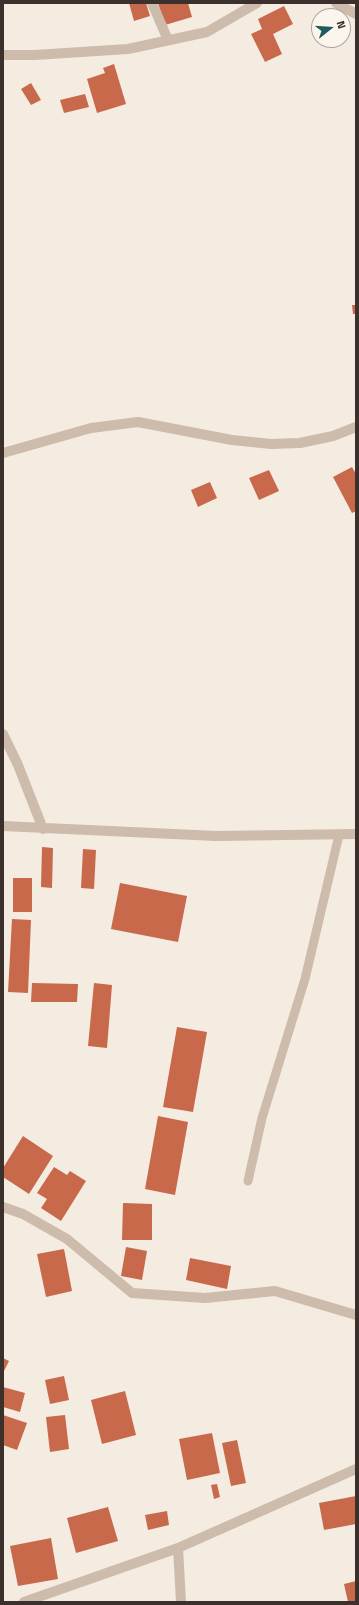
<!DOCTYPE html>
<style>
body{margin:0}
#map{position:relative;width:359px;height:1605px;overflow:hidden;background:#f4ebe1;font-family:"Titillium Web",sans-serif}
canvas{display:block}
.frame{position:absolute;inset:0;border:4px solid #3b302b;pointer-events:none}
.north{position:absolute;left:311px;top:8px;width:40px;height:40px;box-sizing:border-box;background:#fbf5ee;border:1px solid #aea6a0;border-radius:50%;rotate:73deg;font-size:11px;font-weight:700;line-height:16px;text-align:center;color:#3b302b}
.north::after{content:'';display:block;margin:auto;width:14px;height:18px;background:#1f5a5e;clip-path:polygon(50% 0,100% 100%,50% 72%,0 100%)}
</style>
<div id="map">
<canvas width="359" height="1605"></canvas>
<div class="frame"></div>
<div class="north">N</div>
</div>
<script>
const context = document.querySelector('canvas').getContext('2d');
context.lineJoin = 'round';
function fill(path, color) { context.fillStyle = color; context.fill(path, 'evenodd'); }
const shape = rows => new Path2D(rows.map(r => 'M' + r).join(''));
function trace(path, color, width, dash) { context.strokeStyle = color; context.lineWidth = width; context.lineCap = dash ? 'butt' : 'round'; context.setLineDash(dash || []); context.stroke(path); }
const building = shape([
 [129,3,146,3,150,16,134,21],
 [158,3,188,3,192,17,165,25],
 [284,6,293,24,273,34,282,54,265,62,251,34,262,29,258,19],
 [114,64,126,104,97,113,87,79,105,73,103,68],
 [31,83,41,100,31,105,21,89],
 [85,94,89,107,64,113,60,100],
 [352,305,356,305,356,314,353,314],
 [352,467,356,474,356,511,352,513,333,477],
 [269,470,279,491,259,500,249,478],
 [210,482,217,498,198,507,191,490],
 [42,847,53,848,52,888,41,887],
 [83,849,96,850,94,889,81,888],
 [13,878,32,878,32,912,13,912],
 [120,883,187,896,178,942,111,929],
 [12,919,31,920,28,993,8,992],
 [32,983,78,984,77,1002,31,1002],
 [94,983,112,985,107,1048,88,1046],
 [177,1027,207,1032,193,1112,163,1107],
 [158,1116,188,1122,175,1195,145,1189],
 [23,1136,53,1156,29,1194,3,1177,3,1168],
 [54,1167,67,1175,70,1171,86,1181,61,1221,41,1208,47,1199,37,1193],
 [123,1203,152,1204,152,1240,122,1240],
 [126,1247,147,1251,142,1280,121,1276],
 [64,1249,72,1291,46,1297,37,1254],
 [190,1258,231,1266,227,1289,186,1280],
 [3,1358,9,1361,3,1373],
 [64,1376,69,1400,50,1404,45,1380],
 [3,1387,25,1393,20,1412,3,1407],
 [125,1391,136,1435,102,1444,91,1400],
 [3,1415,27,1423,17,1450,3,1445],
 [65,1415,69,1449,50,1452,46,1417],
 [212,1433,220,1473,187,1480,179,1439],
 [237,1440,246,1483,231,1486,222,1443],
 [217,1484,220,1497,214,1499,211,1485],
 [356,1496,356,1524,324,1530,319,1503],
 [108,1507,118,1541,76,1553,67,1518],
 [167,1511,169,1525,148,1530,145,1515],
 [51,1538,58,1579,18,1586,10,1546],
 [356,1581,356,1602,348,1602,344,1584]
]);
const lane = shape([
 [248,1181,262,1118,305,979,339,835]
]);
const street = shape([
 [152,3,168,40],
 [336,3,356,14],
 [3,55,35,55,128,49,207,32,257,3],
 [3,453,91,428,138,422,232,440,271,444,300,443,333,436,356,427],
 [3,734,18,765,43,829],
 [3,826,216,836,356,834],
 [3,1207,23,1214,67,1239,132,1293,205,1298,275,1291,356,1315],
 [178,1548,181,1602],
 [24,1602,178,1548,356,1469]
]);
fill(building, '#c8694b');
trace(lane, '#cdbbac', 9);
trace(street, '#cdbbac', 10);
</script>
